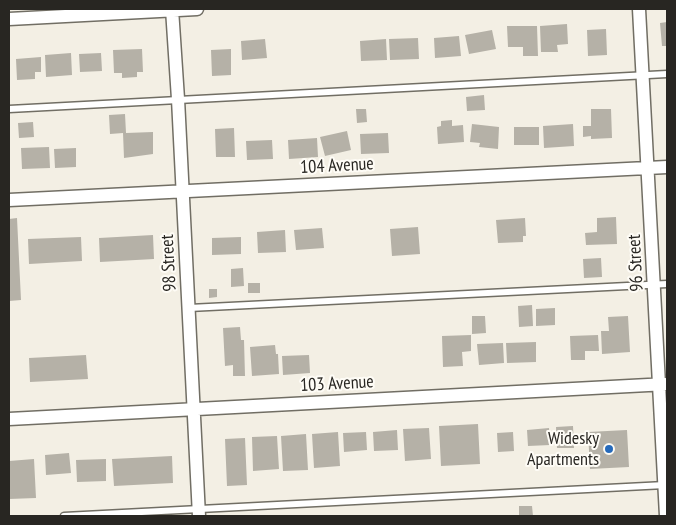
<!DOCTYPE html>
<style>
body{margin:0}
#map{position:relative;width:676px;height:525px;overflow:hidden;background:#f3efe4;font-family:"PT Sans Narrow",sans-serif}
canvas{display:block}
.frame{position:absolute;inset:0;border:10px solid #282622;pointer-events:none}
</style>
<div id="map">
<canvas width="676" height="525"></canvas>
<div class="frame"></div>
</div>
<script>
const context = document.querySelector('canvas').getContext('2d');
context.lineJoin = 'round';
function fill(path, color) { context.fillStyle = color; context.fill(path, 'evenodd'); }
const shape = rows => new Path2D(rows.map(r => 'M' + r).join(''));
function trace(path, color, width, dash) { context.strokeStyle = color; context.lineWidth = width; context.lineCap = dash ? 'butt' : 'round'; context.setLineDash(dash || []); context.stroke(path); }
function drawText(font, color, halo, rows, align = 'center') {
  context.font = font + ' "PT Sans Narrow",sans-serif'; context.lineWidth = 4; context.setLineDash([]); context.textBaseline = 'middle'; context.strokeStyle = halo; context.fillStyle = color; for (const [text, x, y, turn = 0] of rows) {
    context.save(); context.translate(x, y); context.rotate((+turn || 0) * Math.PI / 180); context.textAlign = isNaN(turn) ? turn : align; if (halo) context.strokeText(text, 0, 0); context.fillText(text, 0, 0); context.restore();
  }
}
const building = shape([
 [667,22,667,46,662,46,660,23],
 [567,24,568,44,557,45,558,52,541,52,540,26],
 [507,26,537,26,538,56,523,56,523,47,508,47],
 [606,29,607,55,588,56,587,30],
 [492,30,496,49,469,54,465,35],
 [459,36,461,56,435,58,434,38],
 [418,38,419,59,390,60,389,39],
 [265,39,267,58,242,60,241,41],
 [386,39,387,60,361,61,360,41],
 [142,49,143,72,137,72,137,77,122,78,122,73,114,73,113,50],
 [231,49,231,75,212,76,211,50],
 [71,53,72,75,46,77,45,55],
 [101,53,102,71,80,72,79,54],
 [41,57,41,72,35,72,35,79,17,80,16,59],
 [484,95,485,110,467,111,466,97],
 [356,109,366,109,367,122,357,123],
 [591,109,611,109,612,138,591,139,591,136,583,137,583,126,591,126],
 [125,114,126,133,153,132,153,154,124,158,123,133,110,134,109,115],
 [452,120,452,126,463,125,464,142,438,144,437,127,441,126,441,121],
 [33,122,34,137,19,138,18,123],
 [472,124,499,127,498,149,479,147,480,143,470,142],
 [573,124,574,146,544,148,543,126],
 [514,127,539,127,539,145,514,145],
 [234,128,235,157,216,157,215,129],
 [347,131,351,150,325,156,320,137],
 [388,133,389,153,361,154,360,134],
 [317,138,318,157,289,159,288,140],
 [272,140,273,159,247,160,246,141],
 [49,147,50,168,22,169,21,148],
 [76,148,76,167,55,168,54,149],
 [616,217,617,244,586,245,585,233,597,232,597,218],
 [17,218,21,300,9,301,9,219],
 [525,218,526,236,523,236,523,242,498,243,496,220],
 [418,227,420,254,392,256,390,229],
 [322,228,324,248,296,250,294,230],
 [285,230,286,252,258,253,257,232],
 [153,235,154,259,100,262,99,238],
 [81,237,82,261,29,264,28,239],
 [241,237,241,254,212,255,212,238],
 [601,258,602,277,584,278,583,259],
 [243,268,244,286,231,287,231,269],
 [248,283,260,283,260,293,248,293],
 [209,289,217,289,217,297,209,298],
 [532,305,533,326,519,327,518,306],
 [555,308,555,325,536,326,536,309],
 [472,316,485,316,486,333,472,334],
 [628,316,630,352,602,354,601,331,609,331,608,317],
 [240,327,241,340,244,340,245,376,233,376,233,365,225,366,223,328],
 [471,335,471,351,462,352,463,366,443,367,442,336],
 [598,335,599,351,585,351,585,360,571,360,570,336],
 [536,342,536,362,507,363,506,343],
 [503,343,504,363,479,365,477,344],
 [275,345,276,354,278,354,279,374,252,376,250,347],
 [86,355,88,379,30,382,29,358],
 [309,355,310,373,283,375,282,356],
 [478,424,480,464,441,466,439,426],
 [573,426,574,448,557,448,556,427],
 [429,428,431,459,405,461,403,429],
 [549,428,550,445,528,446,527,430],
 [397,430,398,450,374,451,373,432],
 [627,430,629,467,590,469,588,432],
 [338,432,340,466,314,468,312,434],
 [366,432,367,450,344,452,343,433],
 [513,432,514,451,498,452,497,433],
 [306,434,308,470,283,471,281,436],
 [277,436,279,469,253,471,252,437],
 [245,438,247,485,227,486,225,439],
 [69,453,71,473,46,475,45,455],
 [172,456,173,483,114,486,112,459],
 [34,459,36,498,9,499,9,461],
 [106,459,106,481,77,482,76,460],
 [519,506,532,506,533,516,519,516]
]);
const lane = shape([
 [9,109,667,74],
 [189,308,667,284],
 [64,516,665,485]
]);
const street = shape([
 [172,9,178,99,199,516],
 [639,9,666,516],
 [9,19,197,9],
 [9,200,667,167],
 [9,419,667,384]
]);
const markers = [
 [609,449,5,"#266abb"]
];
const streetNames = [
 ["104 Avenue",337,166,-3],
 ["98 Street",169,263,-93],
 ["96 Street",636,263,-93],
 ["103 Avenue",337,384,-3]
];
const poiNames = [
 ["Widesky",599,439],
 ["Apartments",599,460]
];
fill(building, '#b5b1a7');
trace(lane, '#716e64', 9);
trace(street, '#716e64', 15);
trace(lane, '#fff', 6);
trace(street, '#fff', 12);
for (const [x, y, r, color] of markers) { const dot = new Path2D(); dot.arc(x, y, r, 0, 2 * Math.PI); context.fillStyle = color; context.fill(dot); trace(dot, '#fefcf6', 2); }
drawText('18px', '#282622', '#fefcf6', streetNames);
drawText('18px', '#282622', '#fefcf6', poiNames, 'right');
</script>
